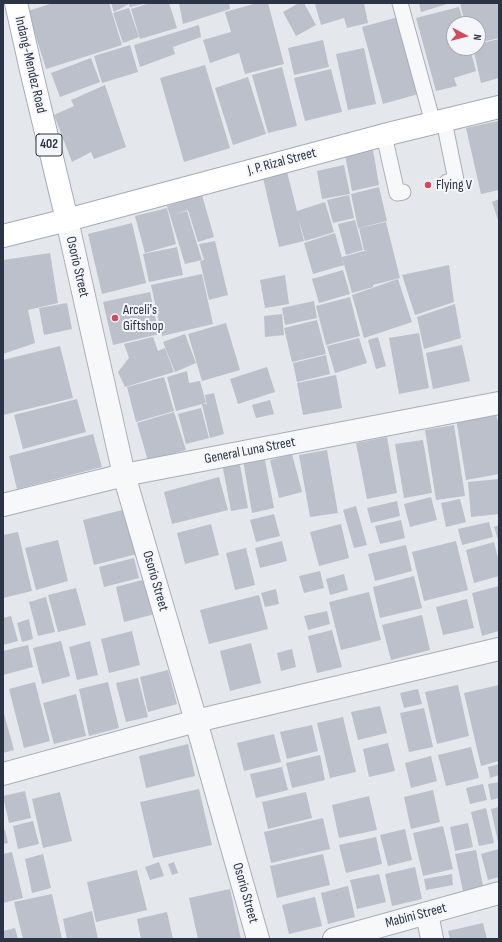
<!DOCTYPE html>
<style>
body{margin:0}
#map{position:relative;width:502px;height:942px;overflow:hidden;background:#e4e7ec;font-family:"Sofia Sans Condensed",sans-serif}
canvas{display:block}
.frame{position:absolute;inset:0;border:4px solid #2b3445;pointer-events:none}
.north{position:absolute;left:446px;top:16px;width:40px;height:40px;box-sizing:border-box;background:#f4f6f9;border:1px solid #a4a8b1;border-radius:50%;rotate:97deg;font-size:11px;font-weight:700;line-height:16px;text-align:center;color:#2b3445}
.north::after{content:'';display:block;margin:auto;width:14px;height:18px;background:#d1495b;clip-path:polygon(50% 0,100% 100%,50% 72%,0 100%)}
</style>
<div id="map">
<canvas width="502" height="942"></canvas>
<div class="frame"></div>
<div class="north">N</div>
</div>
<script>
const context = document.querySelector('canvas').getContext('2d');
context.lineJoin = 'round';
function fill(path, color) { context.fillStyle = color; context.fill(path, 'evenodd'); }
const shape = rows => new Path2D(rows.map(r => 'M' + r).join(''));
function trace(path, color, width, dash) { context.strokeStyle = color; context.lineWidth = width; context.lineCap = dash ? 'butt' : 'round'; context.setLineDash(dash || []); context.stroke(path); }
function drawText(font, color, halo, rows, align = 'center') {
  context.font = font + ' "Sofia Sans Condensed",sans-serif'; context.lineWidth = 4; context.setLineDash([]); context.textBaseline = 'middle'; context.strokeStyle = halo; context.fillStyle = color; for (const [text, x, y, turn = 0] of rows) {
    context.save(); context.translate(x, y); context.rotate((+turn || 0) * Math.PI / 180); context.textAlign = isNaN(turn) ? turn : align; if (halo) context.strokeText(text, 0, 0); context.fillText(text, 0, 0); context.restore();
  }
}
const building = shape([
 [53,3,109,3,122,45,46,69,28,11],
 [111,3,143,3,143,4,130,7,129,4,114,12],
 [150,3,169,3,177,28,140,39,131,9],
 [179,3,229,3,230,9,183,24],
 [257,3,268,3,284,64,245,74,239,53,210,63,203,40,231,32,225,12],
 [299,3,304,3,316,25,296,36,283,12],
 [319,3,364,3,368,23,347,28,344,18,321,25,315,4],
 [419,3,450,3,421,12],
 [460,3,499,3,499,38,478,43,478,24,465,24],
 [459,7,464,24,454,24,454,48,470,48,476,71,454,78,457,86,436,91,416,18],
 [129,8,139,37,123,43,113,13],
 [402,16,422,93,383,104,362,27],
 [199,25,201,37,173,47,175,54,140,67,134,45],
 [499,39,499,78,481,83,473,48,478,48,478,44],
 [323,40,329,67,294,75,288,48],
 [130,45,138,72,102,83,94,56],
 [364,48,376,104,348,110,336,54],
 [91,58,100,82,60,97,51,73],
 [205,65,230,148,184,162,160,78],
 [282,67,297,126,268,133,252,75],
 [331,69,342,112,305,121,294,78],
 [248,77,266,134,233,145,215,88],
 [105,85,126,147,94,159,91,152,72,162,54,115,74,106,71,100],
 [498,121,499,126,499,190,481,194,466,128],
 [373,150,379,185,352,191,345,155],
 [344,165,350,194,322,199,317,171],
 [287,172,297,211,325,202,334,232,305,241,298,218,304,241,279,247,263,178],
 [379,187,387,221,358,228,351,194],
 [202,195,214,237,198,242,188,210,173,215,187,211,202,260,185,264,167,206],
 [349,195,354,218,333,223,327,200],
 [499,199,499,223,492,202],
 [167,208,176,244,145,253,135,216],
 [355,220,363,250,346,255,338,224],
 [386,222,400,278,373,285,373,287,352,293,342,257,364,251,367,261,364,251,368,250,364,250,359,228],
 [132,223,146,283,102,294,88,234],
 [335,233,344,265,313,274,304,243],
 [215,241,228,295,209,300,200,261,204,260,199,244],
 [177,247,183,275,149,282,143,254],
 [50,253,58,303,28,310,35,343,3,354,3,260],
 [449,265,454,302,415,315,402,275],
 [343,270,350,294,319,303,312,279],
 [202,274,213,324,162,336,151,285],
 [285,275,289,304,265,308,260,280],
 [398,279,412,322,364,338,352,295],
 [150,292,159,334,113,345,103,302],
 [350,297,360,336,326,345,316,306],
 [314,301,317,318,285,325,282,308],
 [67,303,72,329,44,335,39,308],
 [455,304,461,338,424,349,417,317],
 [282,314,284,335,265,337,264,316],
 [317,320,326,354,292,362,284,328],
 [226,323,240,370,202,381,188,334],
 [419,333,429,388,399,394,389,338],
 [185,334,196,363,175,372,163,342],
 [153,337,158,351,165,348,174,372,125,387,118,372,129,358,124,344],
 [378,337,386,366,376,369,368,340],
 [359,338,367,363,335,373,327,346],
 [462,345,470,381,433,389,426,353],
 [60,346,73,398,3,415,3,360],
 [326,355,330,374,297,382,293,363],
 [267,367,275,392,238,404,230,379],
 [187,371,189,383,200,381,206,403,176,411,167,377],
 [336,375,342,408,303,415,297,383],
 [164,377,174,411,136,422,127,387],
 [214,393,224,434,210,438,202,404,206,404,207,406,205,395],
 [77,399,86,432,23,449,14,415],
 [270,400,274,414,256,418,252,405],
 [201,408,209,438,186,444,178,414],
 [495,411,499,425,499,474,466,480,456,418],
 [174,412,186,450,148,461,137,423],
 [454,425,465,496,436,500,425,430],
 [93,434,102,467,17,489,9,456],
 [387,437,397,493,367,499,356,443],
 [423,440,432,493,404,498,395,444],
 [327,450,338,513,310,517,299,455],
 [292,454,302,492,279,498,270,460],
 [264,455,274,508,252,513,243,460],
 [239,460,248,508,231,511,222,463],
 [219,477,228,510,172,524,164,492],
 [499,479,499,514,471,517,468,482],
 [431,497,437,520,410,527,404,504],
 [460,499,466,522,446,527,441,503],
 [397,501,400,516,371,523,367,508],
 [356,506,367,545,354,548,343,510],
 [126,509,137,554,94,565,83,520],
 [274,514,280,536,256,542,250,520],
 [401,520,405,538,380,544,375,526],
 [489,522,493,537,462,545,458,529],
 [211,524,219,555,185,564,177,533],
 [341,524,349,558,319,566,310,532],
 [499,525,499,542,494,527],
 [18,532,32,591,3,598,3,535],
 [58,540,68,581,36,590,25,548],
 [282,541,287,561,260,568,255,548],
 [456,541,468,590,424,601,412,552],
 [494,542,499,562,499,576,474,583,466,550],
 [406,545,412,571,375,581,368,554],
 [246,548,255,585,235,590,226,553],
 [134,558,139,578,104,587,99,567],
 [320,571,324,588,304,593,299,576],
 [344,574,348,590,330,595,326,579],
 [414,576,422,608,380,618,373,587],
 [146,579,155,614,124,622,116,587],
 [499,586,499,631,482,636,472,593],
 [76,588,86,625,58,632,48,595],
 [276,589,279,604,265,607,261,593],
 [369,592,381,640,341,650,329,602],
 [259,595,268,629,209,644,200,610],
 [46,597,55,632,38,636,29,602],
 [467,599,474,628,443,635,436,607],
 [327,611,330,624,308,630,304,616],
 [422,615,430,650,391,660,382,625],
 [11,616,18,641,3,645,3,618],
 [29,619,33,639,22,642,17,623],
 [332,630,342,667,317,673,308,636],
 [132,631,140,665,109,673,101,639],
 [61,641,70,676,42,684,33,648],
 [90,641,98,675,77,680,69,647],
 [251,643,261,683,230,691,220,651],
 [28,645,33,667,3,675,3,651],
 [292,649,296,667,281,671,277,653],
 [168,670,177,704,148,712,140,677],
 [138,678,148,717,126,722,116,683],
 [35,682,50,741,24,748,9,689],
 [108,682,119,728,89,736,79,689],
 [458,685,469,736,437,744,425,692],
 [499,685,499,761,481,766,464,693],
 [418,689,422,704,404,708,400,693],
 [76,694,86,736,54,744,43,703],
 [380,706,387,733,358,740,351,712],
 [424,708,433,747,409,752,400,713],
 [3,710,14,750,3,753],
 [343,717,356,772,330,778,317,723],
 [312,725,318,751,287,759,280,732],
 [274,734,281,762,244,771,237,743],
 [388,743,395,771,369,777,363,749],
 [188,744,195,776,146,788,139,756],
 [471,747,479,778,446,786,438,755],
 [320,755,325,780,292,788,286,763],
 [431,756,437,781,411,788,405,763],
 [499,764,499,775,490,778,488,767],
 [282,767,288,790,256,798,250,774],
 [499,782,499,798,491,800,488,784],
 [483,784,487,800,470,804,466,788],
 [199,789,212,845,153,858,140,802],
 [433,790,440,822,411,829,404,797],
 [25,791,31,818,9,823,3,796],
 [60,792,72,841,43,848,32,799],
 [306,792,312,818,268,829,262,802],
 [369,796,377,830,339,838,332,805],
 [499,807,499,842,498,842,491,809],
 [486,808,494,843,479,846,471,812],
 [323,818,330,849,271,863,264,832],
 [33,821,39,844,18,849,13,826],
 [468,823,473,847,455,851,450,827],
 [443,826,453,869,423,876,413,833],
 [405,829,412,860,388,866,380,835],
 [3,830,5,830,8,843,3,844],
 [376,837,382,864,346,873,339,845],
 [499,849,499,877,488,880,481,854],
 [476,850,483,886,463,891,455,854],
 [12,852,23,898,3,903,3,854],
 [43,854,51,888,32,893,25,859],
 [323,854,330,885,277,898,270,866],
 [159,862,164,876,150,880,145,867],
 [174,862,178,873,172,875,168,864],
 [415,867,422,899,392,906,385,874],
 [137,870,147,910,96,922,87,882],
 [379,874,386,902,357,909,350,880],
 [452,874,453,885,426,890,424,879],
 [348,886,355,917,328,924,321,893],
 [230,889,241,939,198,939,189,898],
 [52,894,62,939,23,939,14,902],
 [315,897,322,926,289,934,282,905],
 [92,911,98,939,67,939,63,919],
 [167,912,173,939,141,939,137,919],
 [483,923,487,939,450,939,448,931],
 [15,928,18,939,3,939,3,931]
]);
const service = shape([
 [400,3,433,123],
 [444,121,456,180,447,182],
 [384,135,397,193,403,192]
]);
const minor = shape([
 [67,220,124,475,196,721,258,939],
 [3,505,124,475,499,403],
 [3,774,196,721,499,649],
 [427,913,432,939],
 [334,939,499,893]
]);
const primary = shape([
 [16,3,31,70,67,220],
 [3,236,67,220,384,135,499,107]
]);
const markers = [
 [428,185,4,"#d1495b"],
 [115,318,4,"#d1495b"]
];
const shields = [
 [49,145,26]
];
const shieldNames = [
 ["402",49,145]
];
const streetNames = [
 ["Indang-Mendez Road",30,65,77],
 ["J. P. Rizal Street",282,162,-15],
 ["Osorio Street",77,267,77],
 ["General Luna Street",250,451,-11],
 ["Osorio Street",155,581,74],
 ["Osorio Street",245,893,74],
 ["Mabini Street",416,916,-15]
];
const poiNames = [
 ["Flying V",436,185],
 ["Arceli's",123,310],
 ["Giftshop",123,326]
];
fill(building, '#bbc0ca');
trace(service, '#a9aeb7', 17);
trace(minor, '#a9aeb7', 24);
trace(primary, '#a3abb8', 24);
trace(service, '#f7f8fa', 15);
trace(minor, '#f7f8fa', 22);
trace(primary, '#fff', 22);
for (const [x, y, r, color] of markers) { const dot = new Path2D(); dot.arc(x, y, r, 0, 2 * Math.PI); context.fillStyle = color; context.fill(dot); trace(dot, '#f4f6f9', 1.5); }
for (const [x, y, w] of shields) { const box = new Path2D(); box.roundRect(x - w / 2, y - 11, w, 22, 3); context.fillStyle = '#f4f6f9'; context.fill(box); trace(box, '#2b3445', 1); }
drawText('bold 13px', '#2b3445', null, shieldNames);
drawText('14px', '#2b3445', '#f4f6f9', streetNames);
drawText('14px', '#2b3445', '#f4f6f9', poiNames, 'left');
</script>
